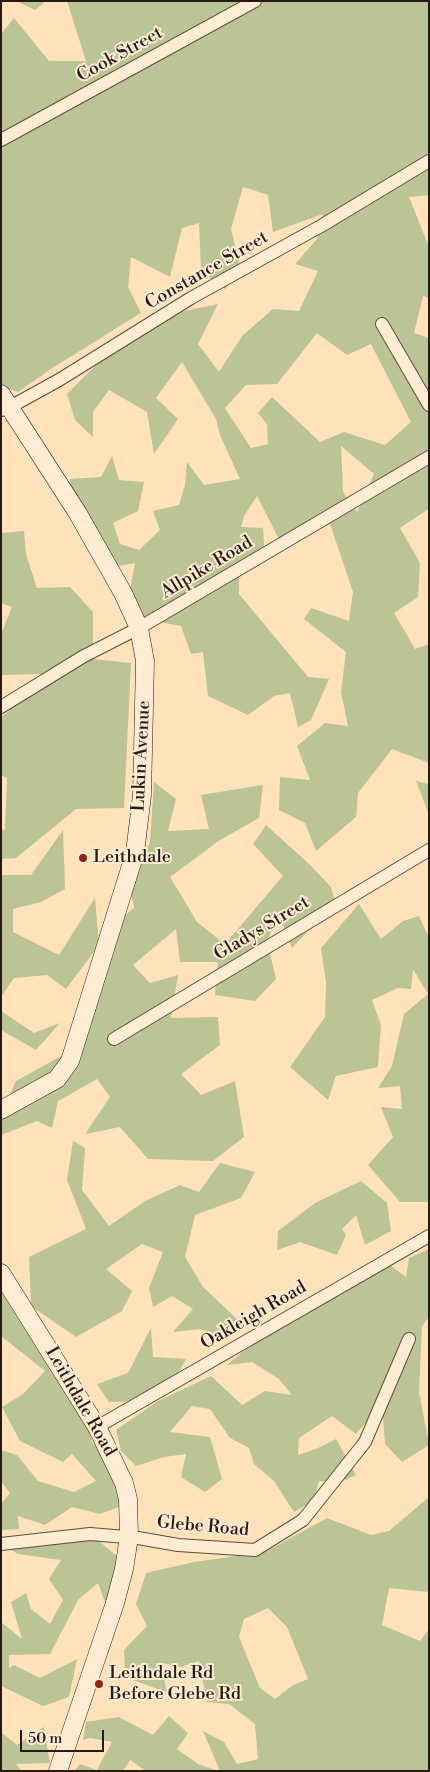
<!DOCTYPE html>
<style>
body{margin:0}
#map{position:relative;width:430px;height:1772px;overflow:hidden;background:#ffe2ba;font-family:"Libre Bodoni",serif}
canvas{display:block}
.frame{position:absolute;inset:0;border:2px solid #271913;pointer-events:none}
.scale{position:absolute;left:20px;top:1730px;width:84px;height:22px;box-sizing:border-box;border:2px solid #271913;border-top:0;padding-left:6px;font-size:15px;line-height:18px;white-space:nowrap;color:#271913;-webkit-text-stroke:4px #ffecd2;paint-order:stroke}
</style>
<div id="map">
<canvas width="430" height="1772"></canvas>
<div class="frame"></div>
<div class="scale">50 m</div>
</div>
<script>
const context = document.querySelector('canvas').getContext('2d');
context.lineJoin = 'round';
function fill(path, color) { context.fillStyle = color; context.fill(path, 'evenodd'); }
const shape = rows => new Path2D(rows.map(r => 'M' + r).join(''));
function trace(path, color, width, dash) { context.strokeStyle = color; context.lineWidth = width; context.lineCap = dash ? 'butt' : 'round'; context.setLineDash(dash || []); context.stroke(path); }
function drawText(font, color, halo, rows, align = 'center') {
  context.font = font + ' "Libre Bodoni",serif'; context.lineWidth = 4; context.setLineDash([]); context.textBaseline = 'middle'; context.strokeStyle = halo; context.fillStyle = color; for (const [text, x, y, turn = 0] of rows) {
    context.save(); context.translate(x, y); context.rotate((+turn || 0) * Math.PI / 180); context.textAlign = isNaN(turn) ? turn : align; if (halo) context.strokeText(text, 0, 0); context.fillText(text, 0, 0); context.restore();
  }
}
const green = shape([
 [16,1,46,1,35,10],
 [67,1,429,1,429,195,409,197,429,247,429,298,423,296,414,333,429,338,429,450,427,452,429,454,429,508,427,510,400,528,420,563,418,597,394,613,415,649,429,644,429,763,392,749,358,793,356,817,316,851,305,823,279,810,280,777,310,780,297,746,325,723,348,726,341,692,346,652,304,619,311,608,349,621,353,592,330,524,283,547,257,496,244,516,241,527,263,528,265,561,239,566,239,594,308,677,329,679,311,720,298,727,290,693,274,696,248,715,208,696,203,652,191,654,181,626,145,619,130,590,135,563,114,567,70,490,70,479,101,477,112,456,119,480,144,482,138,511,113,523,120,544,139,550,160,530,153,511,179,505,185,485,187,462,204,485,240,479,220,435,216,419,182,362,156,398,178,419,154,454,147,412,109,390,93,412,93,437,75,420,67,394,110,351,169,314,218,304,198,344,219,372,242,336,273,309,299,311,318,271,295,264,317,239,323,214,273,232,268,195,243,187,231,229,241,270,225,289,201,271,199,223,182,228,170,277,131,257,128,287,141,313,54,367,18,392,1,386,1,34,14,18,49,61,86,61],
 [317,333,347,355,371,344,411,422,385,445,344,432,320,442,272,397,258,413,267,424,268,444,251,448,225,408,246,385,277,384],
 [341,446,374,474,357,512,343,492],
 [24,531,26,554,37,588,70,587,93,612,93,659,131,663,124,808,76,809,16,858,1,859,1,829,5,830,7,778,1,775,1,717,9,711,41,674,1,675,1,634,12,607,1,603,1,533],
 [416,781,429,784,429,815],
 [154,782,176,799,168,831,209,829,201,795,263,785,259,818,220,840,170,877,197,922,225,944,283,876,253,844,266,825,308,863,331,887,335,902,292,948,279,915,267,941,276,979,255,1001,215,995,218,962,180,962,176,929,133,965,150,983,178,975,171,1018,218,1017,220,1045,181,1074,201,1095,235,1081,244,1137,213,1161,148,1159,120,1127,85,1134,110,1097,97,1079,58,1101,52,1128,37,1121,1,1135,1,1115,16,1081,83,1044,120,919,134,908,129,883,150,843],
 [63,830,65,889,41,902,13,909,13,932,59,955,95,898,99,945,66,989,47,975,14,978,1,997,1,875,31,875],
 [359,904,381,939,403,921,419,916,429,938,429,1202,400,1202,368,1165,393,1137,381,1107,402,1109,400,1086,378,1088,392,1066,404,1014,428,994,413,969,411,989,398,988,372,1000,381,1025,378,1067,336,1076,328,1100,290,1067,325,1017,326,983,321,948],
 [1,1011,34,1033,60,1023,36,1050,1,1030],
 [73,1141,85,1148,82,1190,109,1226,145,1201,180,1185,199,1192,220,1163,255,1172,241,1198,195,1215,185,1257,203,1287,240,1322,224,1341,201,1329,173,1332,193,1309,172,1296,153,1307,149,1288,163,1252,142,1244,106,1269,132,1291,122,1311,76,1337,31,1306,29,1257,86,1229,67,1180],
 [361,1181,387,1203,391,1231,365,1245,356,1215,342,1229,346,1235,337,1255,300,1242,277,1250,278,1231,315,1203],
 [429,1249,429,1317,422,1326,419,1392,429,1445,402,1462,385,1444,382,1404,356,1434,332,1416,299,1438,298,1455,316,1449,336,1439,356,1475,343,1481,319,1481,313,1501,294,1512,274,1481,254,1464,249,1448,230,1438,210,1409,192,1406,170,1432,210,1437,222,1479,205,1492,181,1477,186,1454,164,1457,136,1466,121,1451,116,1430,158,1401,211,1376,242,1405,265,1391,292,1395,279,1379,252,1362,227,1365,241,1353,319,1301,390,1265,406,1277,409,1258],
 [1,1293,12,1300,84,1413,92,1442,113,1467,124,1505,100,1514,72,1507,45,1525,18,1516,19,1529,1,1530,1,1504,10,1493,1,1481,1,1450,17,1455,38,1481,74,1492,96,1481,72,1454,63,1462,20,1441,2,1407,23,1394,45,1371,1,1336],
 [151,1328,153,1357,186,1359,171,1385,135,1401,109,1402,97,1384,128,1373],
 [429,1497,429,1592,389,1588,382,1625,420,1641,429,1629,429,1771,220,1771,203,1731,224,1742,237,1764,258,1759,255,1724,229,1704,207,1702,199,1661,180,1667,163,1663,166,1692,125,1677,124,1650,147,1626,136,1604,146,1573,194,1562,265,1552,327,1518,371,1535,389,1531],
 [268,1608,287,1627,308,1679,293,1685,275,1699,260,1688,239,1637,244,1619],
 [93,1536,119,1558,109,1613,98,1583,78,1600,50,1654,9,1655,9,1668,14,1665,40,1678,77,1659,69,1697,43,1706,1,1686,1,1622,22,1639,11,1602,26,1593,31,1609,50,1624,63,1600,49,1579,61,1560,18,1554,1,1544],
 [169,1716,188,1733,177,1749,198,1764,219,1771,146,1771,130,1760,123,1771,74,1771,80,1764,97,1770,112,1742,90,1738,83,1740,86,1722,119,1717,153,1735],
 [44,1727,50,1763,16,1764,22,1771,1,1771,1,1732,17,1745]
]);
const street = shape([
 [1,140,255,1],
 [382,324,429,405],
 [1,410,10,407,59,380,191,298,321,226,429,161],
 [1,707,84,656,139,628,429,457],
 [114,1039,429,850],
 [97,1427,429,1236],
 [1,1544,90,1534,138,1538,178,1545,255,1550,303,1520,365,1442,409,1339]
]);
const secondary = shape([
 [1,394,77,512,123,593,139,628,145,661,142,795,135,853,70,1061,57,1079,1,1110],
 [1,1273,97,1427,124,1483,128,1499,129,1537,124,1569,115,1603,58,1771]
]);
const markers = [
 [83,858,5,"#8f2418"],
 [99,1684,5,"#8f2418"]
];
const streetNames = [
 ["Cook Street",120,55,-29],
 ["Constance Street",207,271,-30],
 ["Allpike Road",207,568,-31],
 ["Lukin Avenue",142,756,-87],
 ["Gladys Street",262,929,-31],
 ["Oakleigh Road",254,1316,-30],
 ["Leithdale Road",80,1402,60],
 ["Glebe Road",203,1527,5]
];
const poiNames = [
 ["Leithdale",93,858],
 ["Leithdale Rd",109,1674],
 ["Before Glebe Rd",109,1695]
];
fill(green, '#bac495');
trace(street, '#5d4b3d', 14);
trace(secondary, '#271913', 19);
trace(street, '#ffecd2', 12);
trace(secondary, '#ffecd2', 18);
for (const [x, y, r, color] of markers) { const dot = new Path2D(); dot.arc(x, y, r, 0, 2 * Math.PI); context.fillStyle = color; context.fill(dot); trace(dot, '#ffecd2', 2); }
drawText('18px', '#271913', '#ffecd2', streetNames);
drawText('18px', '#271913', '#ffecd2', poiNames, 'left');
</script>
